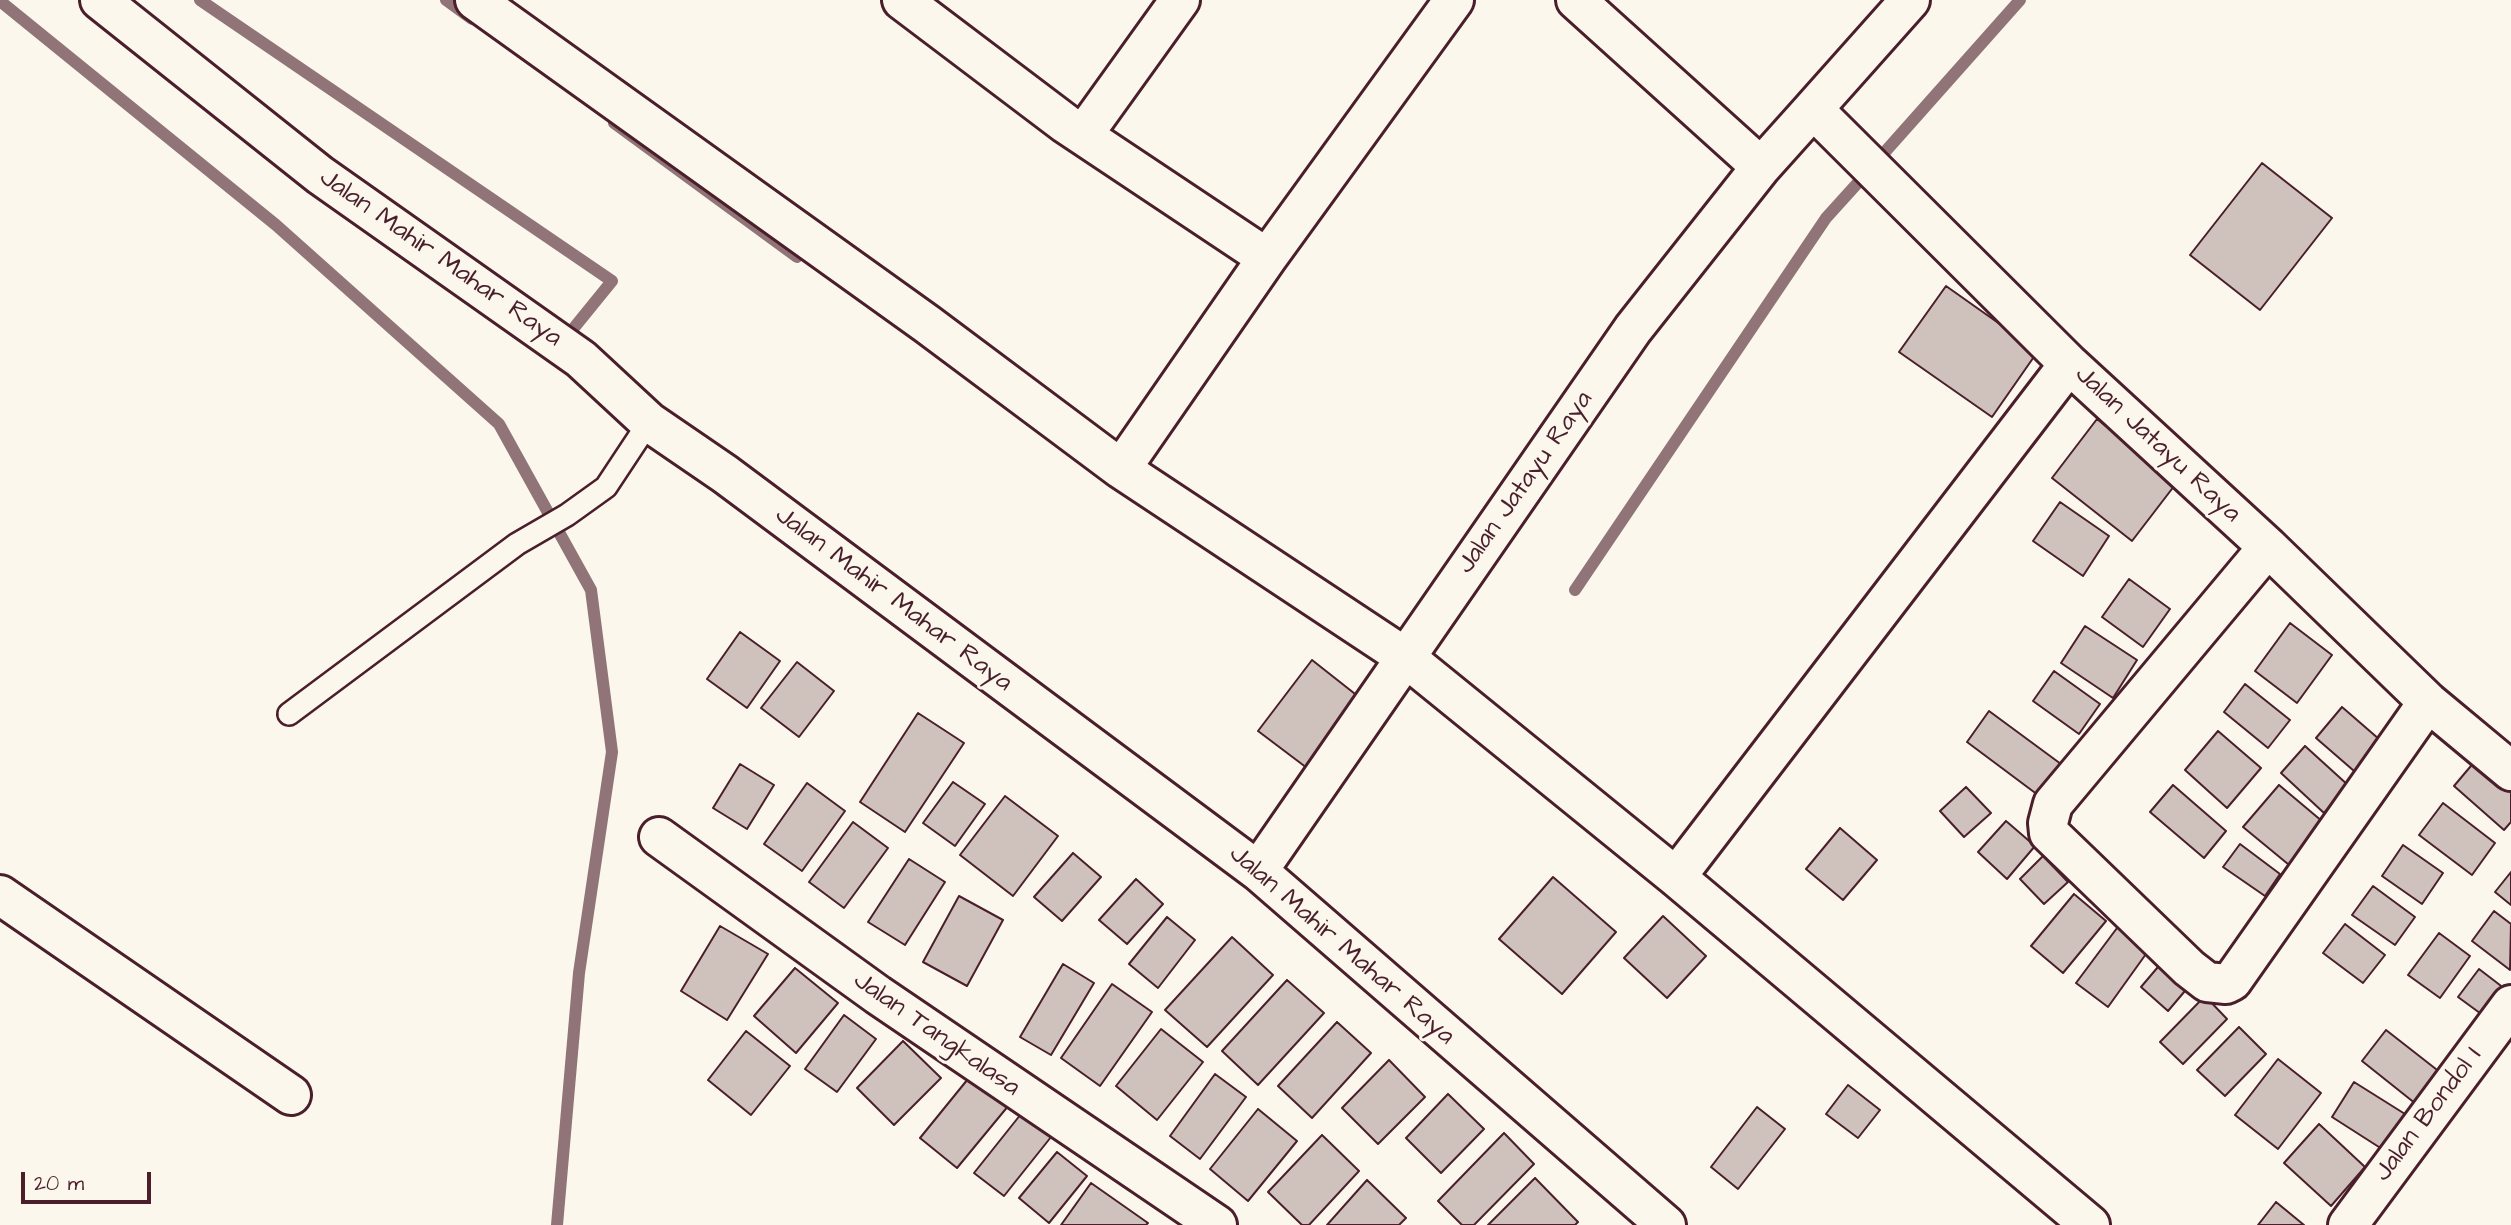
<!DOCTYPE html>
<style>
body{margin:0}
#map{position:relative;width:2511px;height:1225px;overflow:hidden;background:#fbf7ec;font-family:"Architects Daughter",sans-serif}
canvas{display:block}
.scale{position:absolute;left:21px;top:1172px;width:130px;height:32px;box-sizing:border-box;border:4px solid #4a1f2b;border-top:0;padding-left:9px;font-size:21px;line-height:24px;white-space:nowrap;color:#4a1f2b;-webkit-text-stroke:5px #fbf7ec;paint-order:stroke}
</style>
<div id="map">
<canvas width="2511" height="1225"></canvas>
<div class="scale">20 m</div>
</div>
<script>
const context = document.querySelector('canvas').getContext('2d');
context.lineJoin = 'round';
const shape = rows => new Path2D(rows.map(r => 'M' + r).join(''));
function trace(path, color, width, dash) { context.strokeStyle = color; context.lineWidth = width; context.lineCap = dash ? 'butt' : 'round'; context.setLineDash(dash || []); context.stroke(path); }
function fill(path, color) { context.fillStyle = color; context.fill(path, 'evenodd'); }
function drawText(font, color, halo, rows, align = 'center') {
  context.font = font + ' "Architects Daughter",sans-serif'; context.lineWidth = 6; context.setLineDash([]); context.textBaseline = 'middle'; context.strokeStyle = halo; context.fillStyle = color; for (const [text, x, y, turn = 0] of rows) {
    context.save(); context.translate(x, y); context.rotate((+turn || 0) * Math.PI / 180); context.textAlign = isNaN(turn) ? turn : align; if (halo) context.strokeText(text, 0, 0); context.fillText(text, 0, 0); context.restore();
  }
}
const stream = shape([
 [200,0,612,281,573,329],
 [446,0,472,19],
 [0,1,276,225,499,424,591,590,612,752,579,973,557,1225],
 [614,123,797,257],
 [1876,162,2020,0],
 [1575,590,1826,218,1864,176]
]);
const building = shape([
 [2262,163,2332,218,2260,310,2190,255,2262,163],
 [1946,286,2038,351,1992,417,1899,352,1946,286],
 [2097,419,2178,481,2132,541,2052,478,2097,419],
 [2060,502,2109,536,2083,576,2033,541,2060,502],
 [2129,579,2170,609,2143,647,2102,617,2129,579],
 [2290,623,2332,655,2297,703,2255,671,2290,623],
 [2085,626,2137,660,2113,698,2061,663,2085,626],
 [740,632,780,661,747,708,707,679,740,632],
 [1312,660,1364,701,1311,771,1258,731,1312,660],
 [797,662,834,691,799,737,761,708,797,662],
 [2054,671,2100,704,2079,734,2033,701,2054,671],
 [2245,684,2290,720,2268,748,2224,712,2245,684],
 [2342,707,2387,746,2361,777,2316,738,2342,707],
 [1989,711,2065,767,2042,798,1967,742,1989,711],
 [918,713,964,743,905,832,860,802,918,713],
 [2218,731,2261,768,2227,808,2185,770,2218,731],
 [2305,746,2349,786,2324,813,2281,773,2305,746],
 [2481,754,2511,781,2511,822,2504,830,2454,786,2481,754],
 [740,764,774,785,747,829,713,808,740,764],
 [953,782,985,804,955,846,923,823,953,782],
 [807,783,845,811,802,871,764,844,807,783],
 [2173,785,2226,831,2204,858,2150,812,2173,785],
 [2279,785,2329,827,2294,869,2243,827,2279,785],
 [1966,787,1991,813,1964,837,1940,811,1966,787],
 [1005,796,1058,836,1013,896,960,855,1005,796],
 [2443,803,2495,843,2472,875,2419,835,2443,803],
 [2006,821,2035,846,2007,879,1978,852,2006,821],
 [853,822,888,848,844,908,809,882,853,822],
 [1840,828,1877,860,1843,900,1806,869,1840,828],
 [2240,844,2280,874,2265,896,2223,867,2240,844],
 [2403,845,2443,873,2422,904,2382,876,2403,845],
 [1073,853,1101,877,1062,921,1034,897,1073,853],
 [2043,856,2068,882,2044,904,2020,879,2043,856],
 [909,859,945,882,905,945,868,922,909,859],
 [2511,872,2511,905,2495,892,2511,872],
 [1553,877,1616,932,1562,994,1499,939,1553,877],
 [1136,879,1163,904,1127,944,1099,920,1136,879],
 [2373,886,2415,917,2395,945,2352,915,2373,886],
 [2074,894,2106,921,2063,973,2031,946,2074,894],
 [959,896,1003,920,967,986,923,962,959,896],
 [2494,911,2511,924,2510,970,2472,941,2494,911],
 [1663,916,1706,956,1667,998,1624,958,1663,916],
 [1167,917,1195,940,1158,988,1129,964,1167,917],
 [2120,924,2151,947,2108,1007,2076,983,2120,924],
 [2345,924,2385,955,2363,983,2323,953,2345,924],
 [720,926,768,954,727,1020,681,991,720,926],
 [2439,933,2470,956,2440,998,2408,975,2439,933],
 [1232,937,1273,975,1207,1047,1165,1010,1232,937],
 [2163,961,2190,985,2168,1011,2141,987,2163,961],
 [1063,964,1094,983,1051,1055,1020,1037,1063,964],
 [795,968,838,1003,796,1053,754,1016,795,968],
 [2479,969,2509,992,2488,1019,2458,997,2479,969],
 [1287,980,1324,1013,1258,1085,1222,1051,1287,980],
 [1112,984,1152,1012,1100,1086,1061,1058,1112,984],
 [2205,996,2227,1019,2183,1064,2160,1042,2205,996],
 [844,1015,876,1039,837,1092,805,1069,844,1015],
 [1337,1022,1371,1053,1312,1118,1278,1086,1337,1022],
 [2239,1027,2266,1054,2225,1096,2197,1070,2239,1027],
 [1161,1029,1203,1062,1157,1120,1116,1086,1161,1029],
 [2386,1030,2441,1073,2416,1104,2362,1061,2386,1030],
 [746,1031,790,1066,751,1115,708,1080,746,1031],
 [903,1041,941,1078,894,1125,857,1088,903,1041],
 [2278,1059,2321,1093,2278,1149,2235,1115,2278,1059],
 [1389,1060,1425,1097,1378,1144,1342,1108,1389,1060],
 [972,1074,1009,1105,957,1168,920,1138,972,1074],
 [1215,1074,1246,1097,1200,1159,1170,1136,1215,1074],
 [2354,1082,2405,1114,2382,1149,2332,1117,2354,1082],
 [1848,1085,1880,1110,1858,1138,1826,1114,1848,1085],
 [1448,1094,1484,1129,1441,1173,1406,1138,1448,1094],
 [1757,1107,1785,1129,1738,1189,1711,1167,1757,1107],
 [1258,1109,1297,1141,1248,1201,1210,1169,1258,1109],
 [1021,1114,1051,1137,1004,1196,974,1173,1021,1114],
 [2319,1124,2365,1167,2331,1206,2284,1163,2319,1124],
 [1504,1133,1534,1164,1474,1225,1462,1225,1438,1201,1504,1133],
 [1322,1135,1359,1171,1309,1225,1302,1225,1268,1192,1322,1135],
 [1057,1152,1087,1176,1049,1223,1019,1198,1057,1152],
 [1535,1178,1578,1222,1575,1225,1488,1225,1535,1178],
 [1367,1180,1406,1218,1399,1225,1327,1225,1367,1180],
 [1091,1183,1148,1223,1146,1225,1061,1225,1091,1183],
 [2276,1202,2304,1225,2258,1225,2276,1202]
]);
const service = shape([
 [289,714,517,544,567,515,606,487,649,422]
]);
const minor = shape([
 [100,0,320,175,581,359,649,422,725,474,1258,871,1666,1225],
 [475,0,927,324,1121,469,1405,657,1676,877,2090,1225],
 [902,0,1066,124,1267,258],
 [1576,0,1761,167],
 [1910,0,1813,109,2069,364,2268,547,2428,702,2511,771],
 [1083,135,1180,0],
 [1121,469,1267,258,1454,0],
 [2268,547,2053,804,2048,823,2049,833,2189,968,2207,982,2226,984,2232,981,2428,702],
 [659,837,878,995,1217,1225],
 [1258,871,1633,329,1761,167,1813,109],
 [1676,877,2069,364],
 [0,895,291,1095],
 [2348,1225,2511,1005]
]);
const streetNames = [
 ["Jalan Mahir Mahar Raya",440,259,35],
 ["Jalan Jatayu Raya",2157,445,43],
 ["Jalan Jatayu Raya",1526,483,-55],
 ["Jalan Mahir Mahar Raya",893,600,37],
 ["Jalan Mahir Mahar Raya",1341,946,41],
 ["Jalan Tangkalasa",936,1035,35],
 ["Jalan Bondol I",2429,1115,-53]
];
trace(stream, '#907477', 12);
fill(building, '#cfc2bc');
trace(building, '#4a1f2b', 2);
trace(service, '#4a1f2b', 26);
trace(minor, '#4a1f2b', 44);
trace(service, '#fbf7ec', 21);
trace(minor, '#fbf7ec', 38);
drawText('26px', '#4a1f2b', '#fbf7ec', streetNames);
</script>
